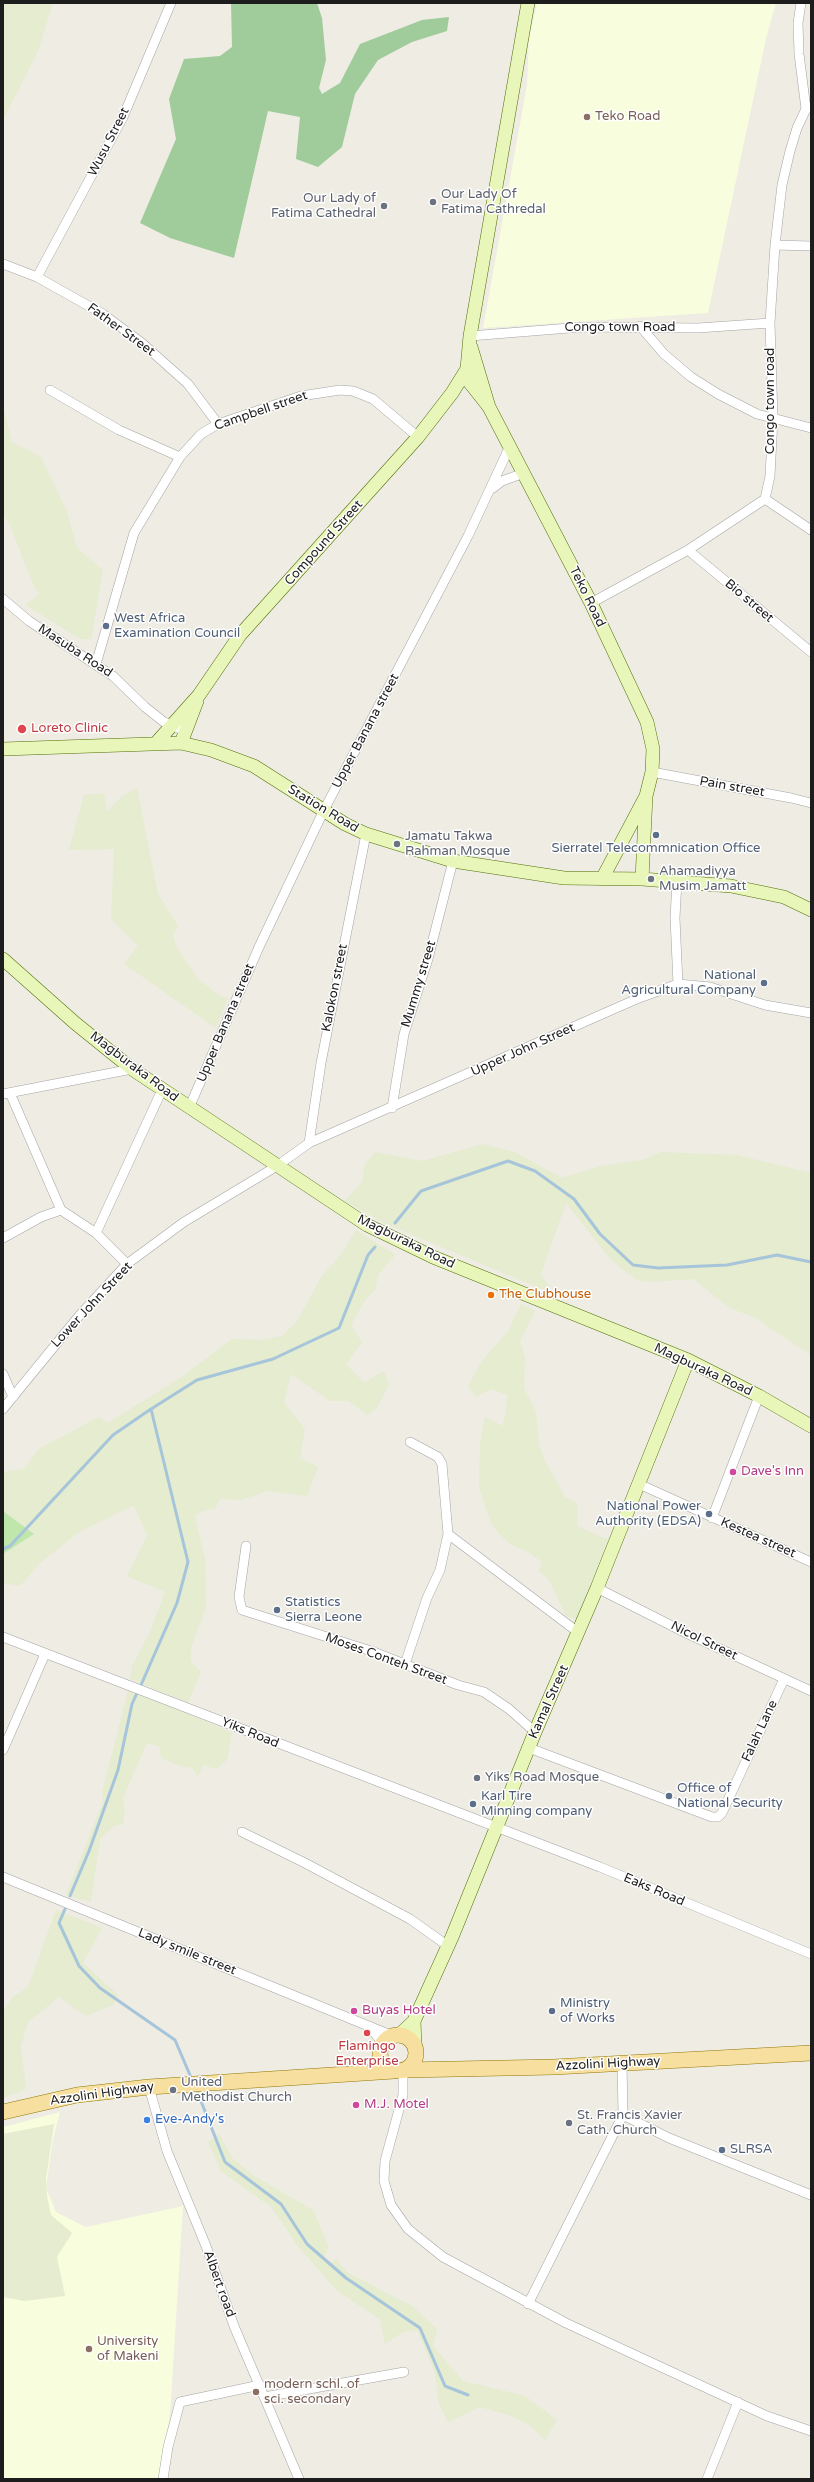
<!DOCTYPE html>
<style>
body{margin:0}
#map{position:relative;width:814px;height:2482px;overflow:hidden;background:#eeece3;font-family:"Varela Round",sans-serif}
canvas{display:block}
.frame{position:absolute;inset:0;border:4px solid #1d1d1d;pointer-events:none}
</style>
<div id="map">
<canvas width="814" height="2482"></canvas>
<div class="frame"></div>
</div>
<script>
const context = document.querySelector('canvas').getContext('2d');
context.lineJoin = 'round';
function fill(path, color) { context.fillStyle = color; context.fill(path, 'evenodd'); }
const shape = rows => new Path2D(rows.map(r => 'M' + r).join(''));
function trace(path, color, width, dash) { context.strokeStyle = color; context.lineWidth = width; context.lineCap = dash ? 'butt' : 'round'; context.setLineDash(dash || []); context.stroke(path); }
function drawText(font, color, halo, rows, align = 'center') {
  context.font = font + ' "Varela Round",sans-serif'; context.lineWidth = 3; context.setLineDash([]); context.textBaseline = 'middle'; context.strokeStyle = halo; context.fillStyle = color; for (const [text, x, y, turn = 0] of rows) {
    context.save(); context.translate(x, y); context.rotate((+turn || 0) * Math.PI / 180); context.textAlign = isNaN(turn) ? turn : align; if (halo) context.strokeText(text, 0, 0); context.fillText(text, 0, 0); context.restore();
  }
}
const education = shape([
 [537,3,776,3,766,39,708,313,483,328,527,85,529,38],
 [60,2112,53,2139,46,2188,56,2212,86,2227,183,2206,170,2415,160,2479,3,2479,3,2127]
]);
const farmland = shape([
 [3,3,53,3,38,51,3,120],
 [3,406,12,442,41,457,67,512,77,548,103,570,91,639,80,639,26,605,39,594,33,584,9,523,3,515],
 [137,788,158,894,178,926,173,935,177,948,197,978,220,996,228,998,216,1028,124,964,138,946,111,919,114,849,69,850,84,795,104,793,107,812,122,796],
 [483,1144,515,1152,562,1178,601,1166,642,1160,661,1152,737,1155,811,1173,811,1355,754,1317,730,1308,693,1279,649,1282,637,1280,612,1261,566,1203,541,1274,548,1285,544,1290,384,1223,345,1201,362,1182,365,1164,375,1152,422,1161],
 [356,1230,395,1255,378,1275,375,1290,365,1300,351,1325,362,1342,346,1364,364,1383,384,1371,389,1385,376,1409,367,1415,349,1401,330,1401,291,1374,284,1403,305,1429,300,1458,318,1467,307,1496,267,1491,241,1500,220,1499,215,1509,202,1511,195,1516,205,1559,206,1607,191,1648,191,1661,201,1672,188,1703,130,1679,132,1666,149,1634,165,1592,127,1576,147,1536,134,1505,79,1532,41,1562,20,1586,3,1583,3,1554,34,1534,3,1511,3,1472,24,1469,40,1448,99,1417,108,1423,180,1378,232,1339,262,1340,282,1336,297,1321,322,1276,342,1253],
 [521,1304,535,1311,520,1341,525,1358,524,1388,536,1412,539,1445,546,1463,565,1497,578,1504,577,1526,608,1540,577,1619,566,1616,549,1580,539,1571,542,1562,527,1551,515,1547,501,1536,492,1525,479,1488,480,1444,485,1417,503,1426,508,1395,491,1389,476,1397,468,1386,482,1361,508,1331],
 [129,1687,232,1733,227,1760,216,1769,203,1765,198,1776,191,1767,180,1766,161,1758,160,1747,147,1743,123,1798,125,1811,123,1824,114,1826,100,1839,91,1902,66,1895,103,1802,102,1792],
 [56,1910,102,1928,83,1963,118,1995,113,2005,86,2016,59,1997,28,2022,21,2046,26,2089,3,2098,3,2012,13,1997,28,1987],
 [54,2124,46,2179,47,2196,51,2215,72,2233,57,2257,65,2296,24,2301,3,2297,3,2134],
 [219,2134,233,2159,254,2176,313,2210,329,2247,324,2256,331,2263,336,2259,348,2273,412,2306,437,2329,433,2346,463,2381,525,2396,557,2420,545,2440,531,2426,509,2415,480,2407,448,2422,439,2404,435,2373,417,2330,403,2332,385,2344,380,2319,337,2291,298,2246,271,2207,220,2170,208,2142]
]);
const grass = shape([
 [3,1511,34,1534,3,1554]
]);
const forest = shape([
 [231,3,317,3,322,18,326,60,319,88,322,94,340,83,360,44,422,20,449,17,447,31,412,42,378,60,355,94,342,147,318,167,296,159,300,117,268,111,234,258,170,238,140,223,176,139,169,99,184,59,220,56,232,47]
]);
const stream = shape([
 [395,1223,421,1191,508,1161,535,1171,574,1199,600,1234,633,1265,658,1268,727,1265,777,1255,811,1262],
 [3,1549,10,1546,113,1435,151,1409,197,1380,273,1359,339,1328,368,1255,375,1247],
 [141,1685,177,1603,188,1562,151,1409],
 [70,1896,89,1851,118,1770,132,1704,137,1693],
 [65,1909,59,1923,79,1966,100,1988,175,2040,190,2075],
 [197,2091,225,2162,281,2204,307,2244,346,2278,420,2328,445,2386,468,2395]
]);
const street = shape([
 [801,3,798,23,799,54,806,109],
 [775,245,811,246],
 [3,264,37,277,103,314,142,343,188,384,218,424],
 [37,277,123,117,171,3],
 [640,326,664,354,691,377,718,394,757,414,811,428],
 [470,336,582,327,698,328,770,323],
 [50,390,119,430,180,457],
 [493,488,502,481,524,473],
 [765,499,811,530],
 [688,550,811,652],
 [3,599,29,621,113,676,145,707,164,722,185,731],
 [591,603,688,550,765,499,770,476,773,419,770,323,775,245,782,185,790,151,797,128,806,109,811,107],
 [96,664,134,533,180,457,201,434,218,424,301,396,340,390,353,391,373,399,418,437],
 [652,772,791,798,811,803],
 [677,881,675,918,678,984],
 [10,1093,61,1210,96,1233,127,1264],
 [3,1094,132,1069],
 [189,1108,259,947,324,810,468,536,510,446],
 [392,1108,404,1034,428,959,453,861],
 [309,1143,321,1063,366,834],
 [96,1233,162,1090],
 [3,1238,41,1217,61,1210],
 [3,1374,13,1397],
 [3,1409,79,1316,127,1264,184,1222,277,1166,309,1143,639,998,678,984,710,987,765,1005,811,1013],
 [639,1484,811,1562],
 [712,1518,759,1396],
 [448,1534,579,1633],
 [246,1546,239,1597,242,1610,371,1651,458,1685,484,1692,509,1709,535,1732],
 [597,1588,688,1634,811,1691],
 [3,1637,600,1867,811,1954],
 [405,1664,427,1598,440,1570,448,1534,442,1464,438,1457,410,1442],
 [529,1748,712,1817,718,1817,722,1813,784,1679],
 [3,1750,45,1654],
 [242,1832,305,1863,410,1919,448,1946],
 [3,1877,393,2036],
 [370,2027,383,2044],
 [403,2071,403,2095,385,2161,384,2181,391,2205,408,2229,443,2257,566,2323,767,2416,811,2431],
 [149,2087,167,2151,206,2246,234,2326,299,2479],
 [623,2115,669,2138,811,2195],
 [528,2304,623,2115,622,2063],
 [264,2397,404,2372],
 [163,2479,168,2447,180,2402,260,2385],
 [707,2479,738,2402]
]);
const secondary = shape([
 [528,3,470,336,467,369,470,383,489,407,591,603,647,722,653,749,652,772,646,796,642,879],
 [471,347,489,407],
 [157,742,199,695,240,635,418,437,452,393,467,369],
 [181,743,197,701],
 [3,749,181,743,211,750,254,766,345,824,366,834,453,861,564,878,642,879,731,886,784,897,811,910],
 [602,879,646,796],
 [3,959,75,1023,132,1069,367,1225,433,1257,688,1360,759,1396,811,1426],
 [414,2021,415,2047],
 [398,2036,414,2021,452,1937,535,1732,597,1588,688,1360]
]);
const primary = shape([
 '380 2053a18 18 0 1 1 36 0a18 18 0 1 1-36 0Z',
 [406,2070,554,2067,811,2053],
 [3,2112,77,2095,149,2087,394,2071]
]);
const markers = [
 [587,117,4,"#8d6e63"],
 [433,202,4,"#6b7280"],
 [384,206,4,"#6b7280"],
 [106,626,4,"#5c6f8a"],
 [22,729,5,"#e0444e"],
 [656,835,4,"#5c6f8a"],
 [397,844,4,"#6b7280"],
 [651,879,4,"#6b7280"],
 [764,983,4,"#5c6f8a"],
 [491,1295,4,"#e8710a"],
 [733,1472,4,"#d1479c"],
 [709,1514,4,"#5c6f8a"],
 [277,1610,4,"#5c6f8a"],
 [477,1778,4,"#6b7280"],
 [669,1796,4,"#5c6f8a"],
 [473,1804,4,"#5c6f8a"],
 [354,2011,4,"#d1479c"],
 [552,2011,4,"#5c6f8a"],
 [367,2033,4,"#e0444e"],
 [173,2090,4,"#6b7280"],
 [356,2105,4,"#d1479c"],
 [147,2120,4,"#3f7fe0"],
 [569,2123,4,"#6b7280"],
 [722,2150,4,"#5c6f8a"],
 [89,2349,4,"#8d6e63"],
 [256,2392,4,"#8d6e63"]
];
const educationNames = [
 ["Teko Road",595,117],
 ["University",97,2342],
 ["of Makeni",97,2357],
 ["modern schl. of",264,2385],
 ["sci. secondary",264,2400]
];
const streetNames = [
 ["Wusu Street",109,142,-63],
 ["Congo town Road",620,328],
 ["Father Street",121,330,36],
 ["Congo town road",771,401,-90],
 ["Campbell street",261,411,-19],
 ["Compound Street",324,543,-48],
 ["Teko Road",587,597,64],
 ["Bio street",749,601,40],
 ["Masuba Road",75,651,33],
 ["Upper Banana street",366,731,-62],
 ["Pain street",732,787,10],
 ["Station Road",323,809,31],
 ["Mummy street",419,984,-73],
 ["Kalokon street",335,988,-79],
 ["Upper Banana street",226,1023,-67],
 ["Upper John Street",523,1050,-24],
 ["Magburaka Road",134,1067,37],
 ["Magburaka Road",406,1242,26],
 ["Lower John Street",92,1305,-47],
 ["Magburaka Road",703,1370,25],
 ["Kestea street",758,1538,24],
 ["Nicol Street",704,1641,26],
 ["Moses Conteh Street",386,1659,20],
 ["Kamal Street",549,1702,-66],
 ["Falah Lane",760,1731,-65],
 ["Yiks Road",250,1733,22],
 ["Eaks Road",654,1890,23],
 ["Lady smile street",187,1952,22],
 ["Azzolini Highway",608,2064,-3],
 ["Azzolini Highway",102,2094,-8],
 ["Albert road",219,2284,70]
];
const worshipNames = [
 ["Our Lady Of",441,195],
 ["Fatima Cathredal",441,210],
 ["Our Lady of",376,199,"right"],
 ["Fatima Cathedral",376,214,"right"],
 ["Jamatu Takwa",405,837],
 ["Rahman Mosque",405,852],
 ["Ahamadiyya",659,872],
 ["Musim Jamatt",659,887],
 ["Yiks Road Mosque",485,1778],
 ["United",181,2083],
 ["Methodist Church",181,2098],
 ["St. Francis Xavier",577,2116],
 ["Cath. Church",577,2131]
];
const serviceNames = [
 ["West Africa",114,619],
 ["Examination Council",114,634],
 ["Sierratel Telecommnication Office",656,849,"center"],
 ["National",756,976,"right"],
 ["Agricultural Company",756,991,"right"],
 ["National Power",701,1507,"right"],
 ["Authority (EDSA)",701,1522,"right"],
 ["Statistics",285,1603],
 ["Sierra Leone",285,1618],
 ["Office of",677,1789],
 ["National Security",677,1804],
 ["Karl Tire",481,1797],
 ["Minning company",481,1812],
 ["Ministry",560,2004],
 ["of Works",560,2019],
 ["SLRSA",730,2150]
];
const healthNames = [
 ["Loreto Clinic",31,729],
 ["Flamingo",367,2047,"center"],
 ["Enterprise",367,2062,"center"]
];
const foodNames = [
 ["The Clubhouse",499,1295]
];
const hotelNames = [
 ["Dave's Inn",741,1472],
 ["Buyas Hotel",362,2011],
 ["M.J. Motel",364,2105]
];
const shopNames = [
 ["Eve-Andy's",155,2120]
];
fill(education, '#f8fddd');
fill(farmland, '#e5eccf');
fill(grass, '#bfe6ab');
fill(forest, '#a0cb9a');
trace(stream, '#a6c5da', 3);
trace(street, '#a4a4a4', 10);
trace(secondary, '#536f0a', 14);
trace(primary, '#907807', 16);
trace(street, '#fff', 9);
trace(secondary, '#e9f6b9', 13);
trace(primary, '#f7e09f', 15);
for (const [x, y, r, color] of markers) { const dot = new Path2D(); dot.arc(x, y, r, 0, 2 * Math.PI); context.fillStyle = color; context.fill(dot); trace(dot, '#fff', 1.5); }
drawText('13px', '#785e54', '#fff', educationNames, 'left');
drawText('13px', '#1d1d1d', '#fff', streetNames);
drawText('13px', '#5b616d', '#fff', worshipNames, 'left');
drawText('13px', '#4e5e75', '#fff', serviceNames, 'left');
drawText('13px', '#be3a42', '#fff', healthNames, 'left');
drawText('13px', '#c56008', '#fff', foodNames, 'left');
drawText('13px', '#b23c85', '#fff', hotelNames, 'left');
drawText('13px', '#366cbe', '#fff', shopNames, 'left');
</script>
